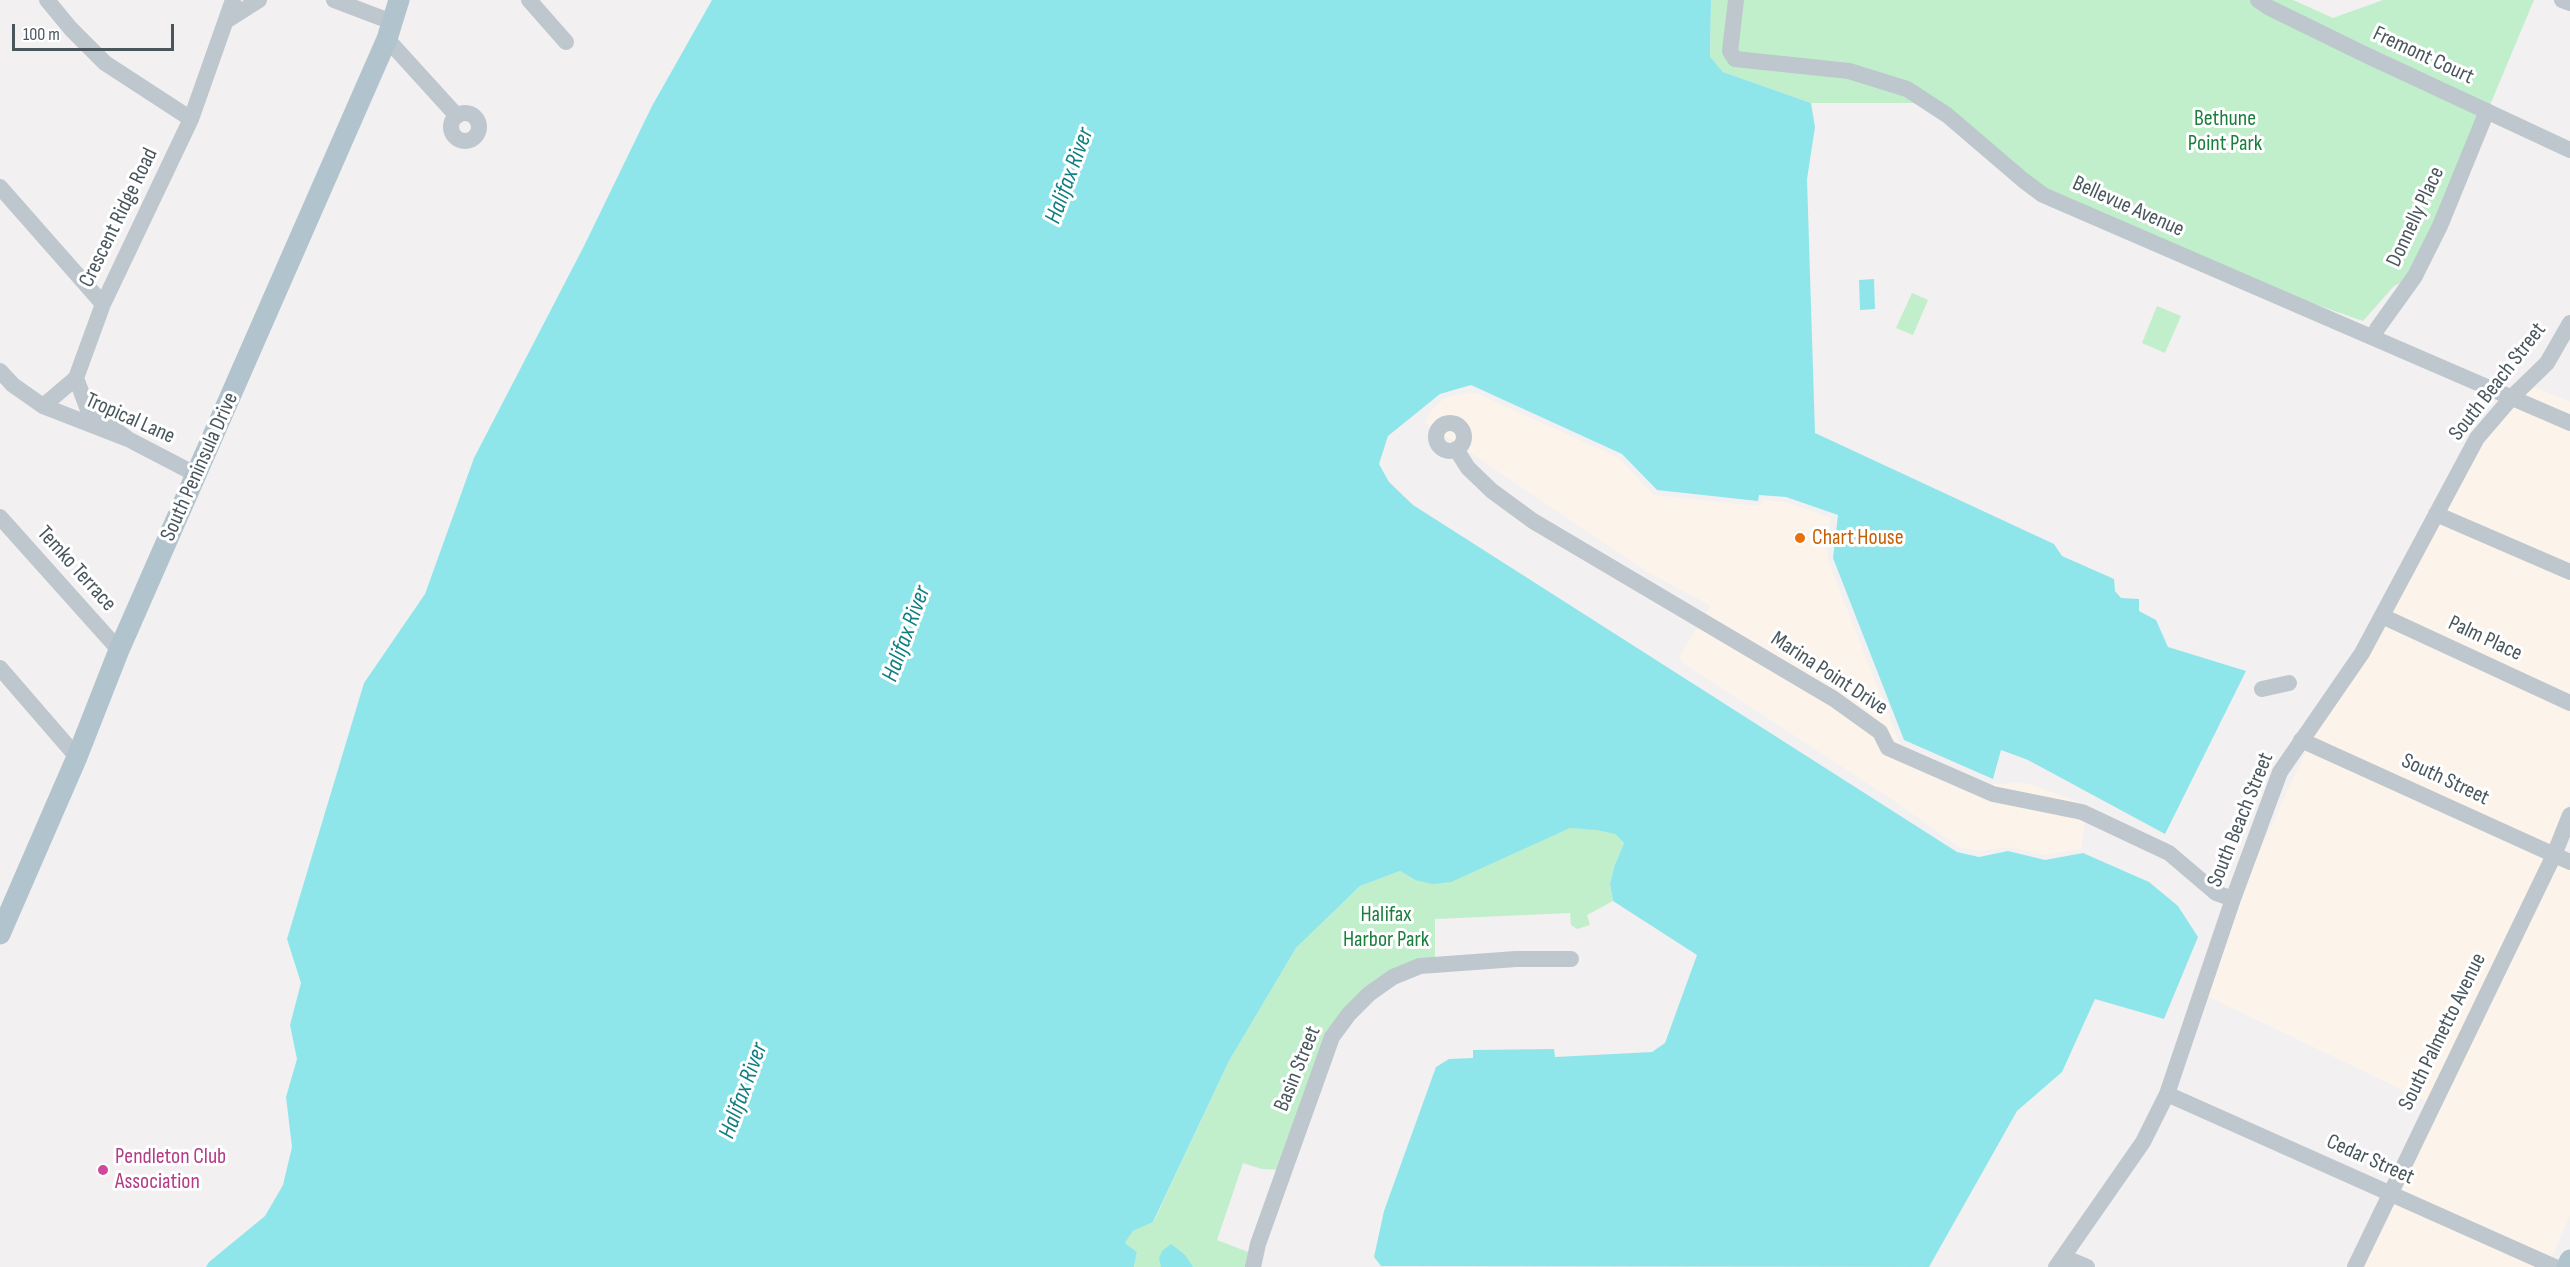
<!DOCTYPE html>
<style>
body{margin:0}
#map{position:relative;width:2570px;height:1267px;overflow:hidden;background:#f3f0f1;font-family:"Sofia Sans Condensed",sans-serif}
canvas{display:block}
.scale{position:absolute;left:12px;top:24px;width:162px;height:27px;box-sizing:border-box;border:3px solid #49575d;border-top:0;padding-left:8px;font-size:18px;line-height:21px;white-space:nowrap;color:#49575d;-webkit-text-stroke:4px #fff;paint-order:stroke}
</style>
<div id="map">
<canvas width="2570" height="1267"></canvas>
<div class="scale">100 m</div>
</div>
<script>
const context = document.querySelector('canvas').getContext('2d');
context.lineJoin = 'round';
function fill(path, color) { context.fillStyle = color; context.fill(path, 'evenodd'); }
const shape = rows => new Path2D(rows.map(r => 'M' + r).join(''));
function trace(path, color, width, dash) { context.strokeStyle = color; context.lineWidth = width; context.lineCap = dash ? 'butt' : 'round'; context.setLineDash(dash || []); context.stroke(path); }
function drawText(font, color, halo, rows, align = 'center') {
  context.font = font + ' "Sofia Sans Condensed",sans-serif'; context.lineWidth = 6; context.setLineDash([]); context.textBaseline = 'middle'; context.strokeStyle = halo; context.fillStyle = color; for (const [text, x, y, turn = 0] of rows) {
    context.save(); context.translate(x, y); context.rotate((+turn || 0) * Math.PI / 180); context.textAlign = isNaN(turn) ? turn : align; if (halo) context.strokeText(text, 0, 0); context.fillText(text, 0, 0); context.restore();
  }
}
const commercial = shape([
 [2532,386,2570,402,2570,416,2523,394],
 [1465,393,1478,394,1619,458,1654,495,1757,506,1761,504,1763,500,1785,502,1831,518,1828,539,1828,561,1900,744,1990,784,2026,783,2087,805,2086,808,1995,788,1875,736,1882,751,2085,821,2081,849,2045,855,2009,847,1979,851,1959,847,1890,798,1686,665,1679,657,1711,606,1646,571,1425,422,1432,410,1445,398],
 [2514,404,2570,429,2570,565,2444,511,2482,441],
 [2439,522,2570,579,2570,696,2390,613],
 [2384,624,2570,710,2570,800,2551,847,2312,738],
 [2307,749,2546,858,2428,1102,2207,996,2244,885],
 [2556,863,2570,869,2570,1215,2551,1258,2398,1191],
 [2393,1202,2540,1267,2361,1267]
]);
const green = shape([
 [1711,0,2258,0,2487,111,2415,276,2394,286,2363,321,2200,264,2065,204,1929,103,1811,103,1723,72,1710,58],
 [2269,0,2293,0,2333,18,2383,0,2534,0,2490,105],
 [1912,293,1928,300,1913,335,1896,328],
 [2157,306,2181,316,2165,353,2142,343],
 [1570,828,1597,829,1615,834,1624,843,1614,867,1610,884,1613,901,1587,915,1590,925,1577,929,1571,925,1570,913,1435,919,1435,965,1420,966,1349,1014,1284,1170,1262,1169,1243,1163,1217,1240,1256,1255,1253,1267,1134,1267,1137,1252,1125,1243,1133,1231,1154,1221,1229,1061,1296,948,1360,886,1400,871,1415,880]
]);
const water = shape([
 [712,0,1711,0,1710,57,1723,72,1811,103,1815,127,1807,179,1815,433,2054,544,2062,556,2114,579,2115,591,2121,598,2139,599,2139,611,2156,620,2168,647,2246,671,2165,834,2028,760,2001,750,1993,779,1904,740,1833,558,1838,515,1786,497,1759,495,1758,501,1657,490,1622,454,1471,385,1440,394,1388,436,1379,464,1389,482,1413,505,1957,852,1979,857,2008,851,2045,860,2083,853,2149,882,2178,906,2198,937,2164,1019,2095,999,2062,1072,2017,1111,1929,1267,1381,1266,1374,1257,1384,1211,1436,1067,1449,1059,1473,1058,1473,1050,1554,1049,1555,1057,1652,1052,1665,1043,1697,955,1613,901,1610,884,1614,867,1624,843,1615,834,1597,830,1570,828,1451,882,1433,884,1415,880,1400,871,1360,886,1296,948,1229,1061,1153,1222,1133,1231,1125,1243,1137,1252,1134,1267,206,1267,209,1262,265,1216,283,1185,292,1147,286,1097,297,1059,290,1025,301,983,287,939,364,683,425,594,474,458,584,246,652,106],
 [1874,279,1875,309,1860,310,1859,280],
 [1171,1244,1185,1255,1193,1267,1161,1267,1159,1258,1162,1251]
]);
const minor = shape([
 [47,0,71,29,105,63,191,119],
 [334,0,392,22],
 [529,0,566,42],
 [1736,0,1730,51,1735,59,1849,71,1907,89,1947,115,2023,180,2043,195,2570,423],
 [2258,0,2268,7,2364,54,2570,150],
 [2562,0,2570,3],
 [226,21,259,0],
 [387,39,457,116],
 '451 127a14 14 0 1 1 28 0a14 14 0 1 1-28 0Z',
 [0,187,103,304],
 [2374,337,2377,329,2415,276,2440,226,2487,111],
 [0,371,13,385,43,406,128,439,197,475],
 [43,406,76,378],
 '1436 437a14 14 0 1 1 28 0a14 14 0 1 1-28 0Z',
 [128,439,88,410,76,378,103,304,191,119,233,0],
 [1456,449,1468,468,1492,491,1533,521,1834,699,1880,732,1888,748,1993,794,2082,812,2169,853,2216,893,2233,899],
 [2436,514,2570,572],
 [0,517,119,650],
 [2382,616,2570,703],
 [0,668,77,757],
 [2262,689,2289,683],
 [2301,740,2570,862],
 [2167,1094,2555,1267],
 [2063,1257,2087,1267],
 [1253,1267,1258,1244,1332,1037,1349,1014,1369,994,1393,977,1420,966,1516,959,1571,959],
 [2056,1267,2143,1142,2167,1094,2233,899,2280,772,2362,653,2477,438,2513,396,2547,363,2570,323],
 [2355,1267,2554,855,2570,815]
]);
const major = shape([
 [0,934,77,757,119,650,387,39,399,0],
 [2567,1267,2570,1260]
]);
const markers = [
 [1800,538,6,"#e8710a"],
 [103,1170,6,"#d1479c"]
];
const streetNames = [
 ["Fremont Court",2423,56,25],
 ["Bellevue Avenue",2128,207,24],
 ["Donnelly Place",2416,217,-65],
 ["Crescent Ridge Road",119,218,-64],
 ["South Beach Street",2498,382,-52],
 ["Tropical Lane",130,419,24],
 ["South Peninsula Drive",200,467,-66],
 ["Temko Terrace",76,569,48],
 ["Palm Place",2485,639,25],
 ["Marina Point Drive",1829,674,33],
 ["South Street",2445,780,25],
 ["South Beach Street",2241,820,-68],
 ["South Palmetto Avenue",2443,1032,-64],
 ["Basin Street",1298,1069,-68],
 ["Cedar Street",2370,1160,24]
];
const parkNames = [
 ["Bethune",2225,119],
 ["Point Park",2225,144],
 ["Halifax",1386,915],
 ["Harbor Park",1386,940]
];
const foodNames = [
 ["Chart House",1812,538]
];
const hotelNames = [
 ["Pendleton Club",115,1157],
 ["Association",115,1182]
];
const waterNames = [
 ["Halifax River",1070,176,-70],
 ["Halifax River",907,634,-70],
 ["Halifax River",744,1091,-70]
];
fill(commercial, '#fcf4eb');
fill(green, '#c1eecb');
fill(water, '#8fe6ea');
trace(minor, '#bdc7cd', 16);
trace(major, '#b1c4ce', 21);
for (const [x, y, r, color] of markers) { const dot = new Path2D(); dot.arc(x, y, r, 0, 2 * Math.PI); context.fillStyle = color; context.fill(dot); trace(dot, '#fff', 2); }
drawText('22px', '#49575d', '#fff', streetNames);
drawText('22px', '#1a7e3c', '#fff', parkNames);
drawText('22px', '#c56008', '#fff', foodNames, 'left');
drawText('22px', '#b23c85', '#fff', hotelNames, 'left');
drawText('italic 24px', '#117e82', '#fff', waterNames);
</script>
